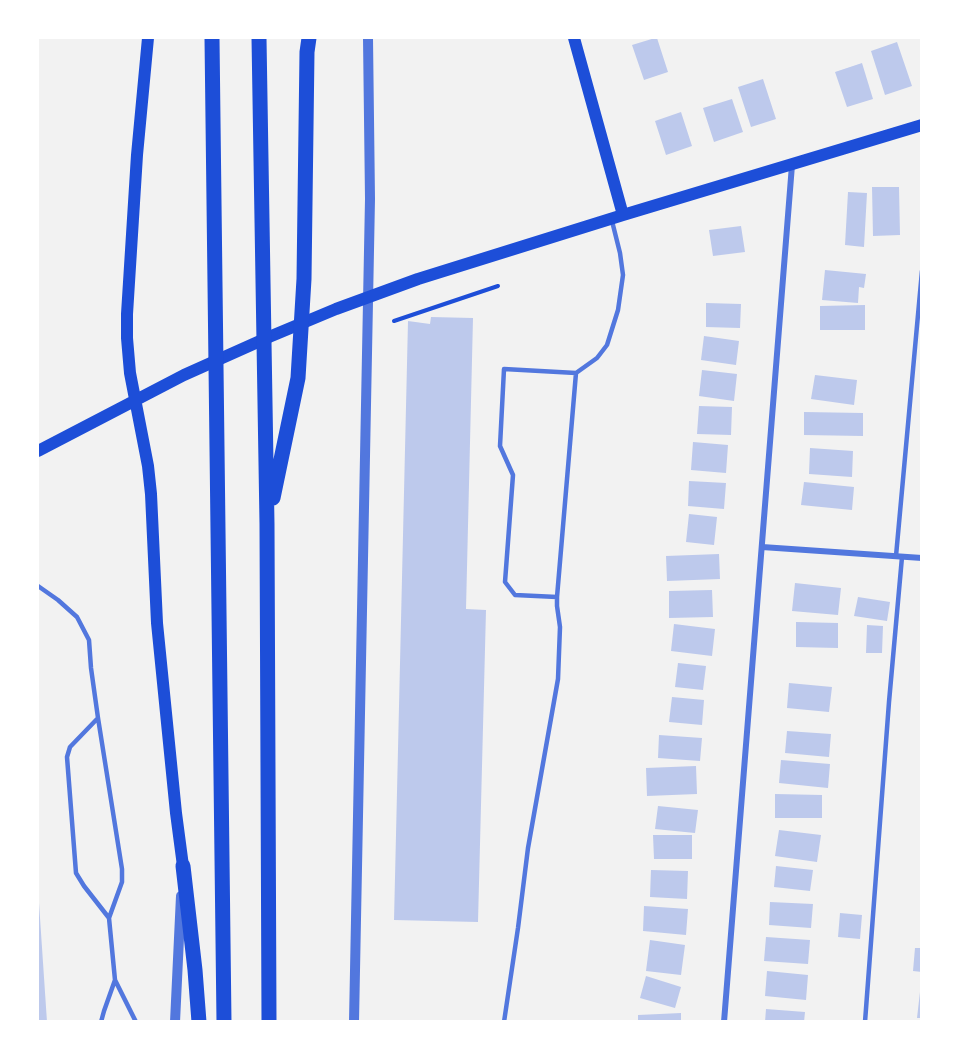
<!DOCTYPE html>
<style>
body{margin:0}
#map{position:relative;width:959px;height:1059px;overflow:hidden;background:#f2f2f2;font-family:Arial,sans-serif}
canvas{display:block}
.frame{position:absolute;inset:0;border:39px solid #fff;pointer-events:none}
</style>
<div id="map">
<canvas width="959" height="1059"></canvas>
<div class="frame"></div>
</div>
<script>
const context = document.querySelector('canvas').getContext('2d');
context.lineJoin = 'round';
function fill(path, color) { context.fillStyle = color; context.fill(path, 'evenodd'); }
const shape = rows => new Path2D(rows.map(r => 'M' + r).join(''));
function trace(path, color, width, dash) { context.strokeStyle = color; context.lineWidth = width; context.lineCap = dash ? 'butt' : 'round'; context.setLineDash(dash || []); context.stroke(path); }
const building = shape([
 [655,38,657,38,668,72,644,80,632,45],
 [897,42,912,86,885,95,871,51],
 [862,63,873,99,847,107,835,72],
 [763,79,776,119,751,127,738,87],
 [732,99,743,132,714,142,703,108],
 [681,112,692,146,666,155,655,121],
 [872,187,899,187,900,235,873,236],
 [848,192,867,193,864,247,845,245],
 [741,226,745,252,713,256,709,230],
 [825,270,866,274,864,288,859,287,858,303,822,300],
 [706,303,741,304,740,328,706,327],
 [865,305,865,330,820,330,820,306],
 [431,317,473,318,466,609,486,610,478,922,394,920,408,321,430,324],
 [704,336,739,341,736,365,701,360],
 [702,370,737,374,734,401,699,396],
 [815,375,857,380,854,405,811,399],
 [699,406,732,407,731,435,697,434],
 [804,412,863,413,863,436,804,435],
 [693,442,728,445,726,473,691,470],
 [810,448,853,451,852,477,809,474],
 [689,481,726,483,724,509,688,506],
 [804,482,854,487,852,510,801,505],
 [689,514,717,517,714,545,686,542],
 [719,554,720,579,667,581,666,556],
 [795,583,841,588,838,615,792,611],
 [712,590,713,617,669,618,669,591],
 [858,597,890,602,887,621,854,616],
 [796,622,838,623,838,648,796,647],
 [674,624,715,629,712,656,671,651],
 [867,625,883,626,882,653,866,653],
 [678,663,706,666,703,690,675,687],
 [789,683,832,687,829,712,787,708],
 [672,697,704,700,702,725,669,722],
 [787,731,831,734,829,757,785,753],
 [659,735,702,738,700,761,658,758],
 [781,760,830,764,828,788,779,783],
 [696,766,697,794,647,796,646,768],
 [775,794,822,795,822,818,775,818],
 [658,806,698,810,695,833,655,829],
 [779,830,821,835,817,862,775,856],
 [653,835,692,835,692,859,654,859],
 [776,866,813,870,810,891,774,887],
 [651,870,688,871,687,899,650,897],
 [770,902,813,904,811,928,769,925],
 [38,903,39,903,47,1022,38,1022],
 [644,906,688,909,686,935,643,931],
 [840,913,862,915,860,939,838,937],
 [766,937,810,940,808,964,764,961],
 [650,940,685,945,681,975,646,971],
 [915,948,922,948,922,972,913,971],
 [767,971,808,975,806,1000,765,996],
 [646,976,681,987,675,1008,640,998],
 [920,992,922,992,922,1018,917,1018],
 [766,1009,805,1012,804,1022,765,1022],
 [681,1013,681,1022,638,1022,638,1015]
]);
const path = shape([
 [394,321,498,286]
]);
const service = shape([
 [896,556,922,271],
 [38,586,58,600,77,617,89,640,91,668,98,718,122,869,122,882,109,918,115,980,136,1022],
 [557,597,515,595,505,582,513,475,500,446,504,369,576,373],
 [98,718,70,747,67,757,76,873,84,886,109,918],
 [101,1022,104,1011,115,980],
 [504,1022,518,928,528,848,558,679,560,627,557,606,557,597,576,373,597,358,607,345,618,310,623,275,620,253,612,221],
 [865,1022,889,702,902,557]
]);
const minor = shape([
 [762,547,922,558],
 [724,1022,792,165]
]);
const tertiary = shape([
 [175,1022,181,896],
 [354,1022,370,199,368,38]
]);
const secondary = shape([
 [148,38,137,155,127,314,127,338,130,373,148,466,151,494,157,623,176,813,183,866],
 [574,38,623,215],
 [38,451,184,375,269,337,336,309,418,279,623,215,922,125]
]);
const motorway = shape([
 [212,38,224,1022],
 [259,38,267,524,269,1022],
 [273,498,298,378,304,279,307,52,309,38],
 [183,866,195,970,199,1022]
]);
fill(building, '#bdc9ec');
trace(path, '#1d4ed8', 4);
trace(service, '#5277de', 4.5);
trace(minor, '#5277de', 6);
trace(tertiary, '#5277de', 10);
trace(secondary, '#1d4ed8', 12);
trace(motorway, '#1d4ed8', 15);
</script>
